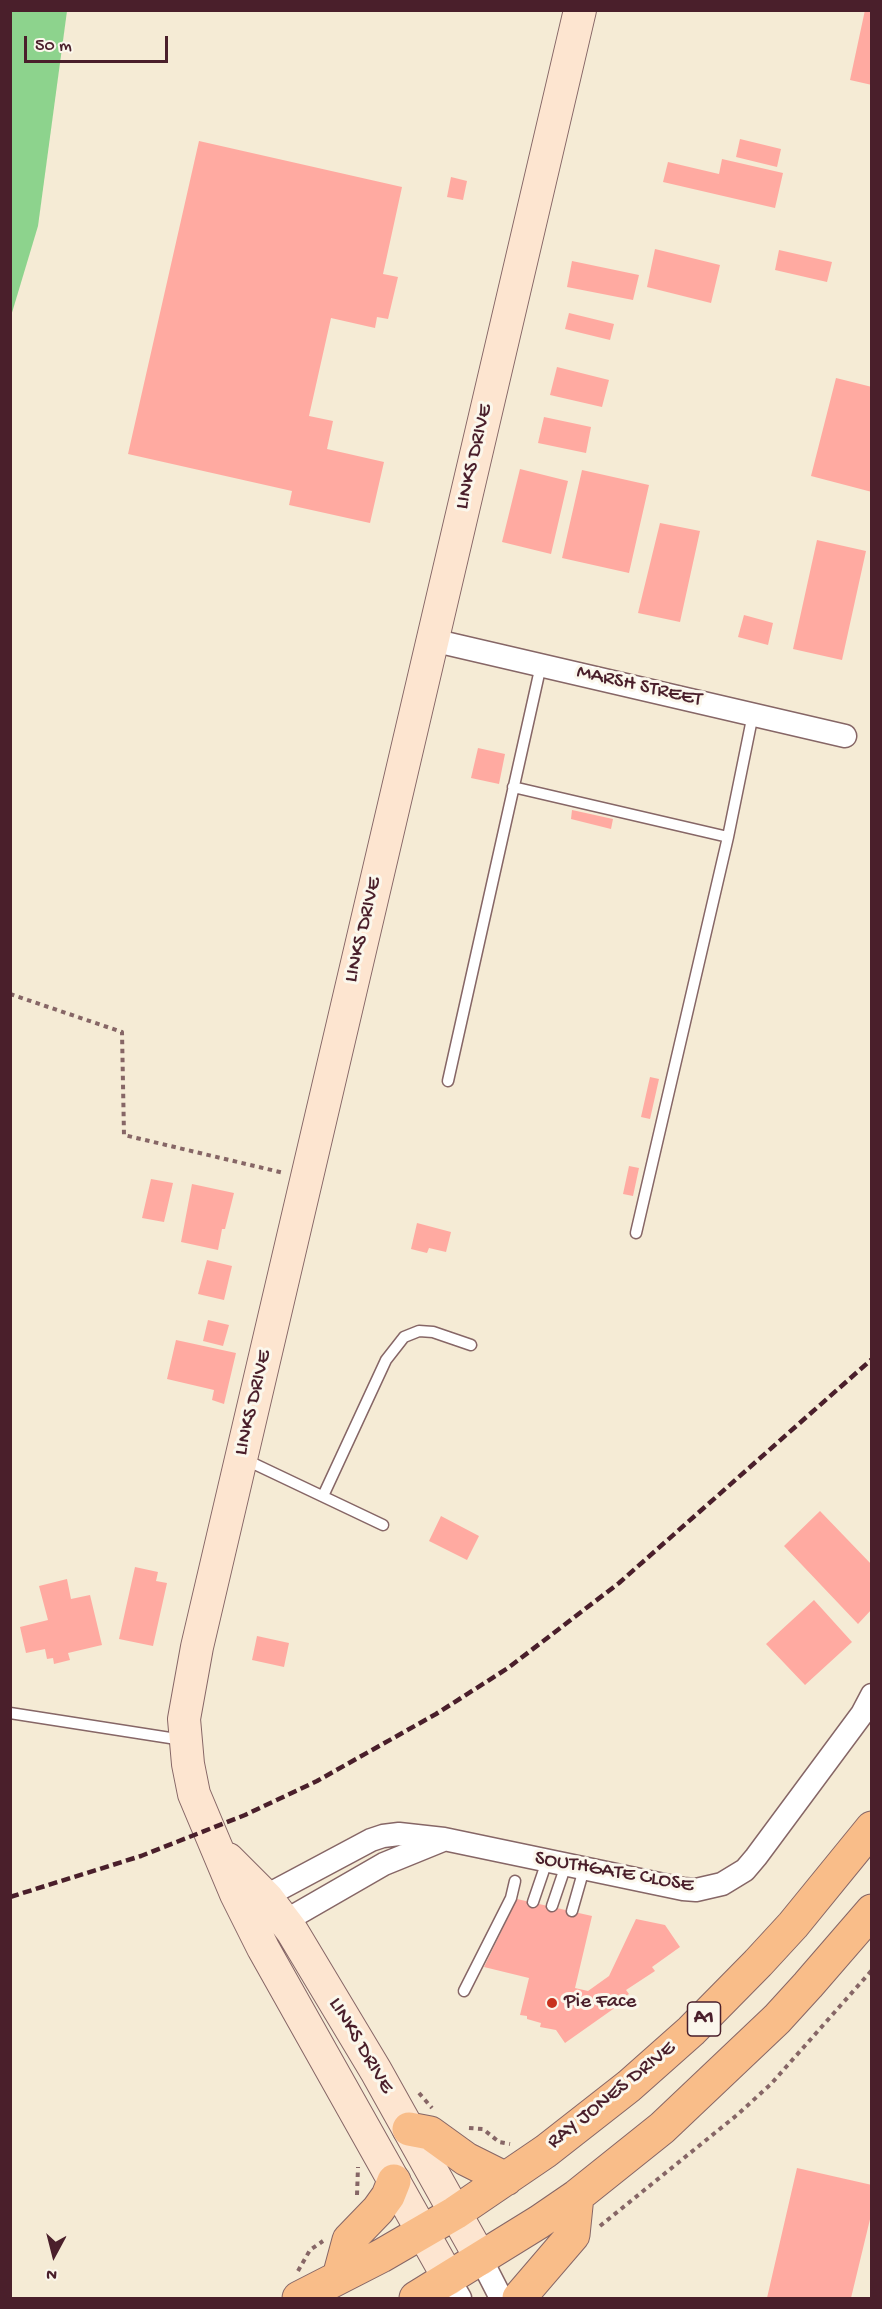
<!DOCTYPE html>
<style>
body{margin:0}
#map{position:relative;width:882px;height:2309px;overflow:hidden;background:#f5ebd5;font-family:"Gochi Hand",sans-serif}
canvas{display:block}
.frame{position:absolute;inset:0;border:12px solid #4a1f2b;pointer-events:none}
.north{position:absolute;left:24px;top:2225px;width:60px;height:60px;-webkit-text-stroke:4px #fbf7ec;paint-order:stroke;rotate:187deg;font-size:16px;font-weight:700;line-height:24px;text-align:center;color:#4a1f2b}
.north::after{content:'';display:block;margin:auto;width:21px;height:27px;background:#4a1f2b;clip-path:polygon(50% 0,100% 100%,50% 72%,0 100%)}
.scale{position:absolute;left:24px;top:36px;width:144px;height:27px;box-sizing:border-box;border:3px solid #4a1f2b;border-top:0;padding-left:8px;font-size:18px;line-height:21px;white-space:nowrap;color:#4a1f2b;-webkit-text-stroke:4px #fbf7ec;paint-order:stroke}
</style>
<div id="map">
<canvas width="882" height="2309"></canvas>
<div class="frame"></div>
<div class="north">N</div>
<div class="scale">50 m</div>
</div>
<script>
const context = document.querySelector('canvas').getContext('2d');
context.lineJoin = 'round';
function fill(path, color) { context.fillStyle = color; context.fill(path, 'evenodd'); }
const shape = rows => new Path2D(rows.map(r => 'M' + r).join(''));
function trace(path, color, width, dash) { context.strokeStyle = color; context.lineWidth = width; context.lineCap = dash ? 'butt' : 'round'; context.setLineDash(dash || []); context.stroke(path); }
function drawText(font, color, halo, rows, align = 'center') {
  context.font = font + ' "Gochi Hand",sans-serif'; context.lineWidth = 6; context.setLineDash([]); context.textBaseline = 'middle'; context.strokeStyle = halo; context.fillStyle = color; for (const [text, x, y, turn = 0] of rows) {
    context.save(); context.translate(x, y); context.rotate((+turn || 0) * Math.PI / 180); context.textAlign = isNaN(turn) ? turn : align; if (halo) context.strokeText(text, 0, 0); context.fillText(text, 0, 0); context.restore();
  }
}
const green = shape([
 [11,10,67,11,38,226,11,316]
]);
const building = shape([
 [865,10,872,10,872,85,850,80],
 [740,139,781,149,777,167,736,157],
 [199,141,402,187,383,274,398,277,388,319,377,317,375,328,331,318,309,416,333,421,327,449,384,462,370,523,289,505,292,491,128,454],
 [722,159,783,173,775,208,663,182,668,162,719,174],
 [451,177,467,181,463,200,447,197],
 [655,249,720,265,711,303,647,287],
 [779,250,832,262,827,282,775,270],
 [572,261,639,275,633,300,567,287],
 [569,313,614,324,610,340,565,329],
 [557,367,609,380,602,407,550,395],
 [836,378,872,387,872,492,811,476],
 [544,417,591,427,586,453,538,443],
 [520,469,568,481,551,554,502,542],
 [582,470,649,485,629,573,562,558],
 [660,523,700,531,680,622,638,613],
 [817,540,866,551,842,660,793,649],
 [744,615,773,623,768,645,738,637],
 [478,748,505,754,499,784,471,778],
 [572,810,613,819,611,829,571,819],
 [650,1077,659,1079,650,1119,641,1117],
 [629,1166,639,1168,633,1196,623,1194],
 [151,1179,173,1183,164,1222,142,1218],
 [192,1184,234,1193,225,1229,222,1229,218,1250,181,1242],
 [417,1223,451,1232,446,1252,429,1248,427,1253,411,1249],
 [207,1260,232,1266,224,1300,198,1294],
 [208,1320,229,1325,223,1346,203,1341],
 [176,1340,236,1353,224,1404,212,1400,214,1390,167,1379],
 [820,1511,872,1565,872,1609,858,1624,784,1546],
 [441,1516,479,1536,467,1560,429,1541],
 [135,1567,158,1572,156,1581,167,1583,153,1646,119,1639],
 [67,1579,71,1599,90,1595,102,1645,68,1653,70,1660,54,1664,53,1658,47,1659,45,1649,26,1653,20,1627,48,1620,39,1586],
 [814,1600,852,1642,805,1685,766,1644],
 [257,1636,289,1643,284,1667,252,1660],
 [517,1899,592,1916,575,1988,588,1991,609,1976,636,1919,665,1925,680,1947,652,1967,655,1971,626,1990,629,1994,615,2004,616,2007,565,2043,556,2030,540,2027,541,2023,527,2019,527,2016,520,2015,529,1978,484,1967],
 [797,2168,872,2185,872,2211,851,2298,767,2298]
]);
const path = shape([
 [10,994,122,1032,124,1135,284,1173],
 [419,2093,432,2108],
 [469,2128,483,2129,499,2142,510,2144],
 [357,2195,358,2167],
 [600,2226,737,2115,771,2084,872,1970],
 [298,2271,310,2250,323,2241]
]);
const lane = shape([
 [513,787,728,837],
 [448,1081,541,665],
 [636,1233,728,837,753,714],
 [244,1459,383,1525],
 [323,1496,386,1360,404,1337,419,1331,433,1332,471,1345],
 [10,1713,183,1740],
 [533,1902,547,1861],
 [552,1906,566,1865],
 [572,1911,584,1869],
 [464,1991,511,1898,515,1881]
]);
const street = shape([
 [432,640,845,736],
 [266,1896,371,1840,383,1836,399,1834,444,1839,683,1889,696,1890,722,1884,745,1870,756,1857,862,1714,872,1695],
 [285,1921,384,1864,443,1840],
 [481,2259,501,2298],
 [449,2279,460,2298]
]);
const secondary = shape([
 [228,1859,267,1898,292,1931,376,2071,481,2259],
 [449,2279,263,1948,236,1894,194,1794,188,1764,184,1719,197,1647,580,10]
]);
const highway = shape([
 [409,2129,430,2133,466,2159,506,2179],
 [339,2277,349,2240,378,2210,388,2196,394,2181],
 [299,2298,381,2256,455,2213,546,2151,629,2086,691,2031,758,1963,793,1925,872,1828],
 [416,2298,539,2222,577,2196,662,2128,777,2019,808,1985,872,1911],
 [519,2298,573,2235,577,2196]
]);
const rail = shape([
 [10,1897,141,1856,245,1815,317,1781,436,1714,508,1668,619,1583,872,1359]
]);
const markers = [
 [552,2003,6,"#c8321e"]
];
const shields = [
 [704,2019,33]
];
const shieldNames = [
 ["A1",704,2019]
];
const streetNames = [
 ["LINKS DRIVE",475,457,-77],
 ["MARSH STREET",639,687,13],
 ["LINKS DRIVE",364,930,-77],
 ["LINKS DRIVE",254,1403,-77],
 ["SOUTHGATE CLOSE",614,1873,10],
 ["LINKS DRIVE",360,2046,59],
 ["RAY JONES DRIVE",612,2096,-39]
];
const poiNames = [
 ["Pie Face",564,2003]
];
fill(green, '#8dd38d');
fill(building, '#ffaaa1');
trace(lane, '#866666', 13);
trace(street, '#866666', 25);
trace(secondary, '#866666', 34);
trace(highway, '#866666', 35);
trace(path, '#866666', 4, [4.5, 4.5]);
trace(lane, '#fff', 10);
trace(street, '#fff', 22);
trace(secondary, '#fde5d0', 32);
trace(highway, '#f9bd89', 33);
trace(rail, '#4a1f2b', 4.5, [9, 4.5]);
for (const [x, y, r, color] of markers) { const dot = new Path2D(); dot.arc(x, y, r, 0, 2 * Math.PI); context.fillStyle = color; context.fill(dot); trace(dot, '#fbf7ec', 2); }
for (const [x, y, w] of shields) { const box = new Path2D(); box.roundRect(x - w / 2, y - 17, w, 34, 4.5); context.fillStyle = '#fbf7ec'; context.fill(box); trace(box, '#4a1f2b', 1.5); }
drawText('bold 20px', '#4a1f2b', null, shieldNames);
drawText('21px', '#4a1f2b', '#fbf7ec', streetNames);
drawText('21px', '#4a1f2b', '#fbf7ec', poiNames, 'left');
</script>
